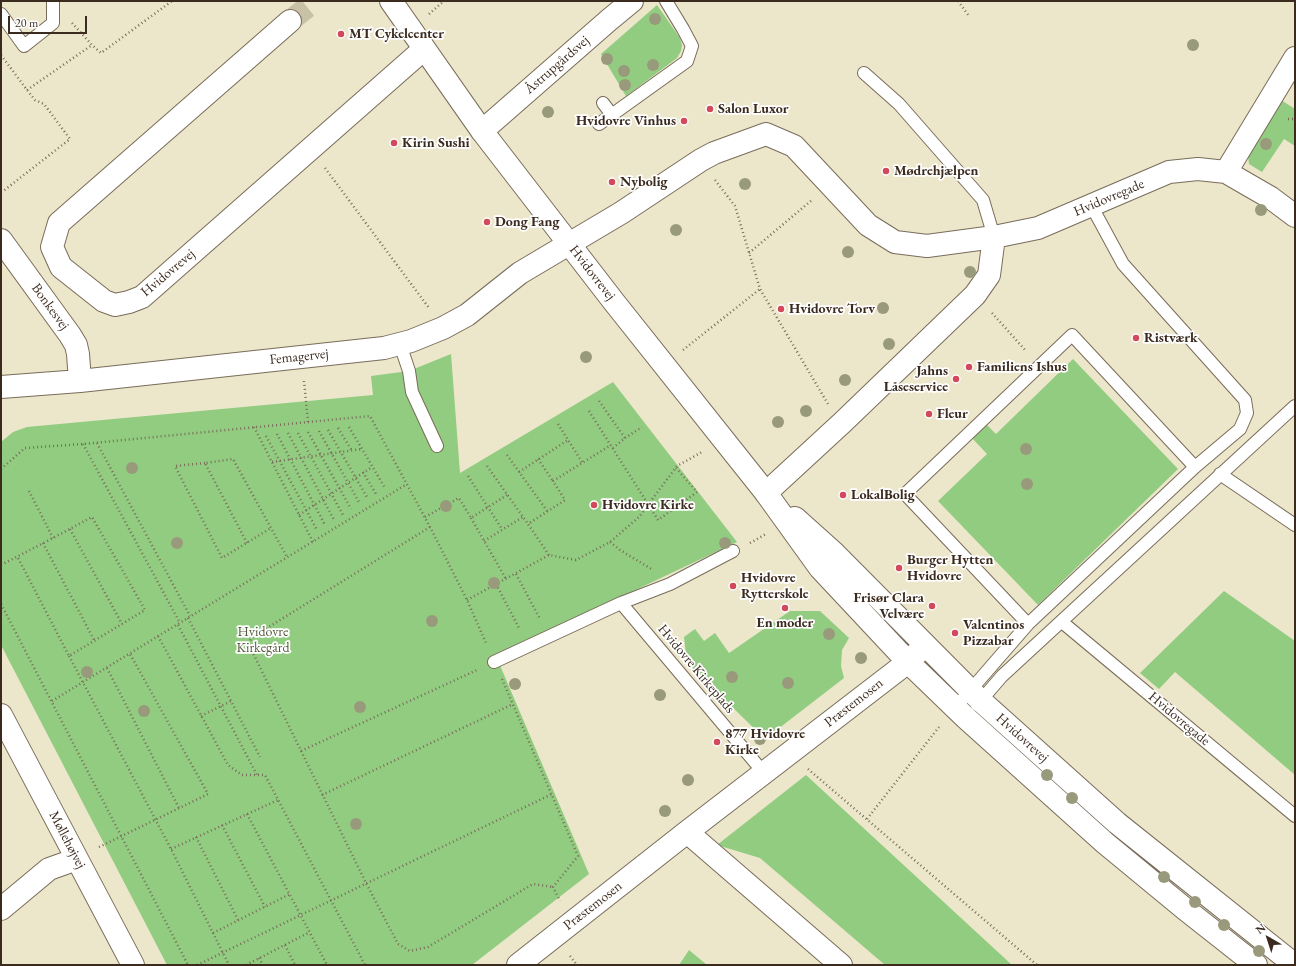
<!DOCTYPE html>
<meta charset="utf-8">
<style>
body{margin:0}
#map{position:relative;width:1296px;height:966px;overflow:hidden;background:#ece6ca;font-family:"EB Garamond",serif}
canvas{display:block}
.frame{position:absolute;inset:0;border:2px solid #3b2a1e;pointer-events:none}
.north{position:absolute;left:1248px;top:918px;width:40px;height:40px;-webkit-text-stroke:3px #fff;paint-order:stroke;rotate:321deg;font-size:11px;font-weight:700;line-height:16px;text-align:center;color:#3b2a1e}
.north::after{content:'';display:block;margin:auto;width:14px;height:18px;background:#3b2a1e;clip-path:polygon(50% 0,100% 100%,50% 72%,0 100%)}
.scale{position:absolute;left:8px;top:16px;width:79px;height:18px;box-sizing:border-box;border:2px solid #3b2a1e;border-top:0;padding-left:5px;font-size:12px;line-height:14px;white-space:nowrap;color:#3b2a1e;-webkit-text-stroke:3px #fff;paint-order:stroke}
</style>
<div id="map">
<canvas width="1296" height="966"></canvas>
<div class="frame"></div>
<div class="north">N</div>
<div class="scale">20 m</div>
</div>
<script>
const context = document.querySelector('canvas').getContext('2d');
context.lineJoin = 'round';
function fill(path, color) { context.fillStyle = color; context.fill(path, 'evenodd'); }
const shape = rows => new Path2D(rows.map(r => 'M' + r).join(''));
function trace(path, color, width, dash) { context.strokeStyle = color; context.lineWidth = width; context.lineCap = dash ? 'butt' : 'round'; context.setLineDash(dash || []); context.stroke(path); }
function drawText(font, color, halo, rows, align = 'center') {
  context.font = font + ' "EB Garamond",serif'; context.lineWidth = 3.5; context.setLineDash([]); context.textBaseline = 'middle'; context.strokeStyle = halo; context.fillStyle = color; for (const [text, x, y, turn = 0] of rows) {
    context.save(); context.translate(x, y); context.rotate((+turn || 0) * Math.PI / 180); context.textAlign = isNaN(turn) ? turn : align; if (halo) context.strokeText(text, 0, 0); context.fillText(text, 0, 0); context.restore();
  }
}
const green = shape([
 [657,5,680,38,682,45,681,51,677,58,626,96,601,54],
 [1281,100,1295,109,1295,146,1284,139,1262,172,1249,164,1248,156],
 [451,354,460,473,613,382,737,542,496,656,589,874,472,965,167,965,1,645,1,442,13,432,27,427,373,395,371,376,409,371],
 [1073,359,1178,469,1038,605,938,501,987,454,971,437,985,423,996,434],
 [1224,591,1295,641,1295,775,1175,672,1159,689,1140,673],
 [790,611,820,611,849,638,842,650,841,666,844,678,765,739,687,663,684,637,695,629,704,641,715,633,729,653],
 [806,775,1012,965,885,965,760,858,717,845],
 [689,950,707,965,679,965]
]);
const minorTunnel = shape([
 [290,21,315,1]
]);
const path = shape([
 [958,1,969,16],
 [429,14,444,1],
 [72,23,92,45,101,53,172,1],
 [1,55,27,90,35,100,44,104,70,139,2,192],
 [27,90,92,45],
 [1288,119,1295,119],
 [325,168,429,308],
 [715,180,735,206,760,289,828,404],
 [749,253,812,200],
 [992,313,1026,351],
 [683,350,760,289],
 [304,381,308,422],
 [599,401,625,438,613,448],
 [589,411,658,520,697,492,676,468],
 [558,424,582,462],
 [254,427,313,542],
 [349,427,385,488],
 [338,428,352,451],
 [328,430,368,499],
 [319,431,360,504],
 [308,432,351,509],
 [288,433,334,520],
 [298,433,343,515],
 [277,434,325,525],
 [266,436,317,530],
 [625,438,642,427],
 [97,443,190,616],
 [83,444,180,623],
 [507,455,547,511],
 [538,459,553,481],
 [272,462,362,449],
 [205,463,175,466,222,558,271,528],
 [487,466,528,524],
 [1,469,25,448,83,444,370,416,430,527,467,600,486,643],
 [363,472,376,494],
 [519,472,568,440],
 [468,476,502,529],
 [29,491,53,538],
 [299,515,372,467],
 [425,517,459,498,471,518,507,495],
 [471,518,506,579],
 [430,527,251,638,249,645,366,883,398,944,410,951,428,947,533,884,553,887],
 [70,529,122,624],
 [484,541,523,517],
 [610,542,620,550,653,570],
 [43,543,94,640],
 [247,543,205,463,233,459,287,557],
 [750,543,766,534],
 [549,555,528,524,565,500,553,481,611,445],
 [1,565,53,538,92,517,145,610,69,656,17,556],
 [516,574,540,619],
 [496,584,519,628],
 [467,600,549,555,576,560,610,542,639,517,677,466,702,452],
 [1,604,188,965],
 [188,618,260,757],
 [178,625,257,775],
 [158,636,228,765,242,775,265,775,365,965],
 [69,656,171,849,229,965],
 [107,668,179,808],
 [502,679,578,856,553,887,560,901],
 [52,701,407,484],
 [201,716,231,701],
 [301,751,477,670],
 [808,769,1037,965],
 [322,795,513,704],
 [247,814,327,965],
 [867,819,939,727],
 [222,825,265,907],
 [196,837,238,920],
 [99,847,208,794,130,654],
 [171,849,278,800],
 [213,933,290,894],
 [285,945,295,965],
 [570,956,577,965],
 [259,958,263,965],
 [197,965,552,794],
 [246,965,310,932]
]);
const service = shape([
 [1,14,24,46,53,23,53,1],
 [864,73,899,104,983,200,994,237],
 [603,103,612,115],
 [599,124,687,61,692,46,683,29,666,1],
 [400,344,409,371,412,392,437,446],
 [1220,474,1295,525],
 [621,603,764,773],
 [1062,622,1295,816],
 [1028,624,905,494,1072,335,1195,467],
 [494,662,621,603,670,584,733,551],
 [977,705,1002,676,1295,406],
 [955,708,1028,624,1195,467,1240,429,1247,413,1245,400,1123,264,1091,205]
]);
const minor = shape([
 [290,21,59,223,52,247,61,267,104,301,115,305,129,302,142,297,424,49],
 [482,131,609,20,632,1],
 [1226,172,1295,58],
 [1,240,70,335,76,345,78,354,80,381],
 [1,387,80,381,384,348,411,341,443,328,467,315,520,273,621,213,701,160,714,153,766,134,794,146,868,225,895,242,927,246,994,237,1038,228,1169,172,1198,169,1226,172,1271,198,1295,216],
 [766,493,843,422,975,295,989,275,994,237],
 [1,715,133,965],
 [687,832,841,965],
 [1,909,49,869,77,859],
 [518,965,687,832,908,662,925,645]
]);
const tertiary = shape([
 [391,1,482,131,614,302,766,493,820,568,908,662,966,718,1105,843,1185,909,1256,965],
 [795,518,834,553,981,701,1117,823,1295,965]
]);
const trees = [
 [655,19],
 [1193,45],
 [607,59],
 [653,65],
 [624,71],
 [625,85],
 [548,112],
 [1266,144],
 [745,184],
 [1261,210],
 [676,230],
 [848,252],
 [970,272],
 [883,308],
 [889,344],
 [586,357],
 [845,380],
 [806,411],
 [778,422],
 [1026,449],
 [132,468],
 [1027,484],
 [446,506],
 [177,543],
 [725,543],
 [494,583],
 [432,621],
 [829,634],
 [861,658],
 [87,672],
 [732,677],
 [788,683],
 [515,684],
 [660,695],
 [360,707],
 [144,711],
 [760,739],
 [1047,775],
 [688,780],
 [1072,798],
 [665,811],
 [356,824],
 [1164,877],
 [1195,902],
 [1224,925],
 [1259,951]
];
const markers = [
 [341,34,4,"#d1495b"],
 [710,109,4,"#d1495b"],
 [684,121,4,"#d1495b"],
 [394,143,4,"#d1495b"],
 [886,171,4,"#d1495b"],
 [612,182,4,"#d1495b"],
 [487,222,4,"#d1495b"],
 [781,309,4,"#d1495b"],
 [1136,338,4,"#d1495b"],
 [969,367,4,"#d1495b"],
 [956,379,4,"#d1495b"],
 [929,414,4,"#d1495b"],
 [843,495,4,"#d1495b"],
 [594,505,4,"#d1495b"],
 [899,568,4,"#d1495b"],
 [733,586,4,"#d1495b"],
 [932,606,4,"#d1495b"],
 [785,608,4,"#d1495b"],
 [955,633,4,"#d1495b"],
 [717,742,4,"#d1495b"]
];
const poiNames = [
 ["MT Cykelcenter",349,34],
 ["Salon Luxor",718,109],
 ["Hvidovre Vinhus",676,121,"right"],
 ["Kirin Sushi",402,143],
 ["Mødrehjælpen",894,171],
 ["Nybolig",620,182],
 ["Dong Fang",495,222],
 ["Hvidovre Torv",789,309],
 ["Ristværk",1144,338],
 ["Familiens Ishus",977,367],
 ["Jahns",948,371,"right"],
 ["Låseservice",948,387,"right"],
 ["Fleur",937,414],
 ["LokalBolig",851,495],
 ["Hvidovre Kirke",602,505],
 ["Burger Hytten",907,560],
 ["Hvidovre",907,576],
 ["Hvidovre",741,578],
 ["Rytterskole",741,594],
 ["Frisør Clara",924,598,"right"],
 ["Velvære",924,614,"right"],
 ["En moder",785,623,"center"],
 ["Valentinos",963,625],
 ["Pizzabar",963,641],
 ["877 Hvidovre",725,734],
 ["Kirke",725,750]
];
const streetNames = [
 ["Åstrupgårdsvej",557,65,-41],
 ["Hvidovregade",1109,198,-23],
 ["Hvidovrevej",168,273,-40],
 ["Hvidovrevej",592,273,52],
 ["Bonkesvej",50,307,54],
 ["Femagervej",299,357,-6],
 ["Hvidovre Kirkeplads",696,669,50],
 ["Præstemosen",854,703,-38],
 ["Hvidovregade",1179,719,40],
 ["Hvidovrevej",1022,738,42],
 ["Møllehøjvej",67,840,62],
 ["Præstemosen",593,906,-38]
];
const parkNames = [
 ["Hvidovre",263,632],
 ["Kirkegård",263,648]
];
fill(green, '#91cc81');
trace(minorTunnel, '#c9c0a8', 22, [22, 11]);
trace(service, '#796c5a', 14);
trace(minor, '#796c5a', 24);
trace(tertiary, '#796c5a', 24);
trace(path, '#796c5a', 2.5, [1, 3]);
trace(service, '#fff', 12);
trace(minor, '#fff', 22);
trace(tertiary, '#fff', 22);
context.fillStyle = '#999a7c';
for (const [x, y] of trees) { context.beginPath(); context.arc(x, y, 6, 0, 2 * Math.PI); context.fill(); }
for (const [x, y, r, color] of markers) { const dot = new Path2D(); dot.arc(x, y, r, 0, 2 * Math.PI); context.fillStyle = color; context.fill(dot); trace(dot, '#fff', 1.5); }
drawText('bold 14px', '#3b2a1e', '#fff', poiNames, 'left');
drawText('14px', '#3b2a1e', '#fff', streetNames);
drawText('14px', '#555b3c', '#fff', parkNames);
</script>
